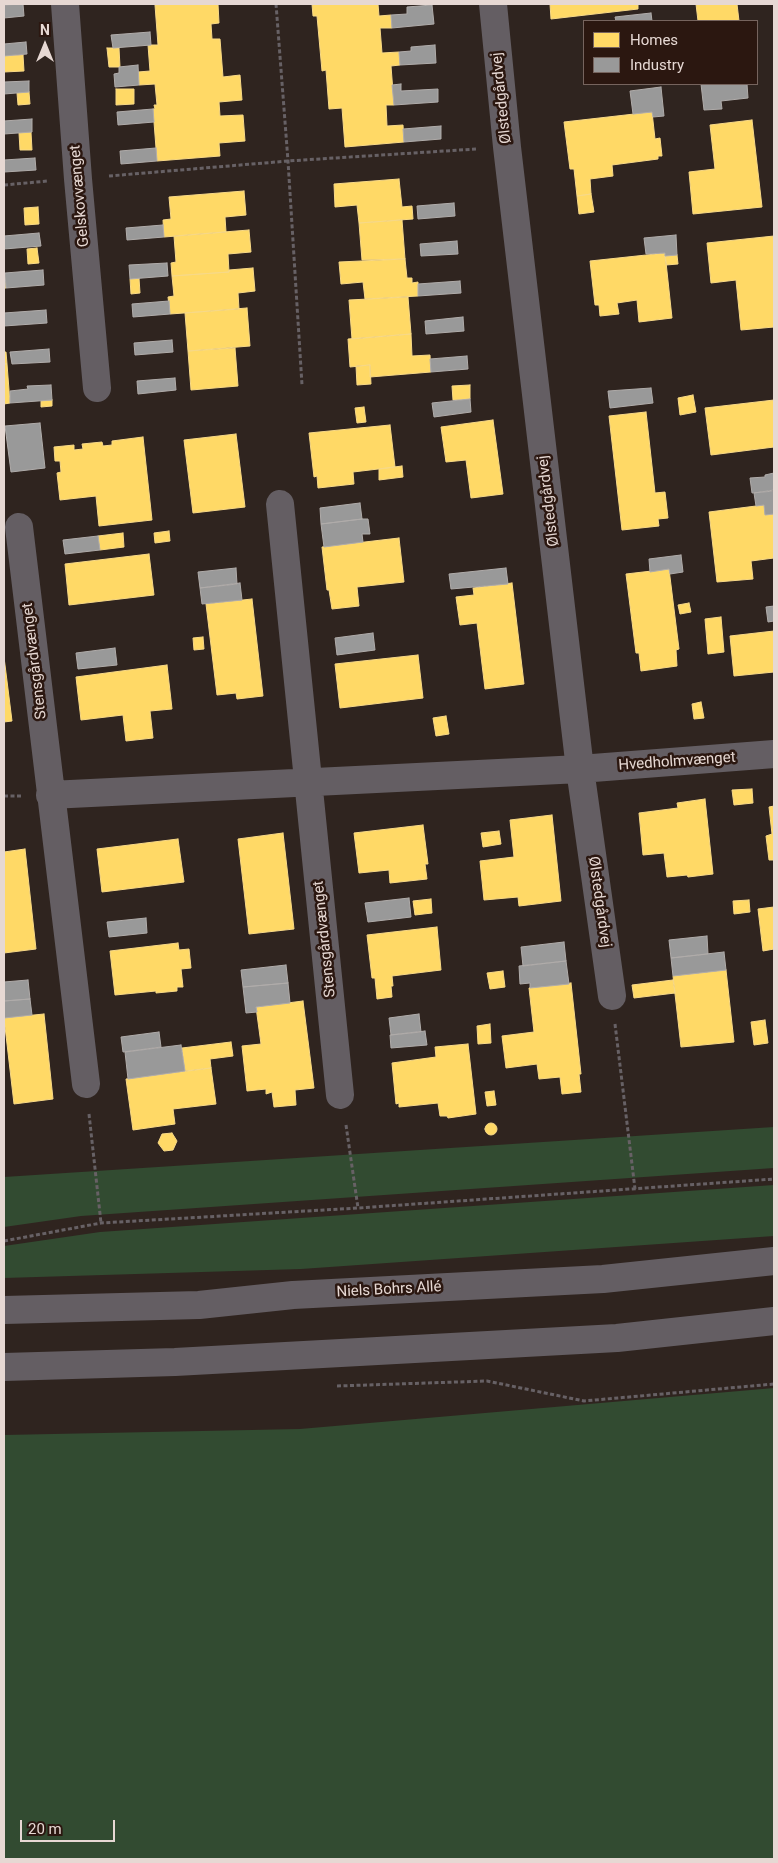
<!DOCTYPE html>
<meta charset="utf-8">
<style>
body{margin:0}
#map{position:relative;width:778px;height:1863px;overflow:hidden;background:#2f241f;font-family:Roboto,sans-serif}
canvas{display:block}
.frame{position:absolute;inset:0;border:5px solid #e6d8d3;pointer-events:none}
.legend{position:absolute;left:583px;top:20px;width:175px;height:65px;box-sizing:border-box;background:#2b1710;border:1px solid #76645e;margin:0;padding:6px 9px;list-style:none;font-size:15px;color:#e6d8d3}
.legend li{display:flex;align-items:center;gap:10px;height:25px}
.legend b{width:25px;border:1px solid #76645e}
.north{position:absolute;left:20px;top:20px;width:50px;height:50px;-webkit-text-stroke:4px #2b1710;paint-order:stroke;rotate:0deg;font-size:14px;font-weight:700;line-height:20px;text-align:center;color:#e6d8d3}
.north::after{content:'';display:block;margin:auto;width:18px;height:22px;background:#e6d8d3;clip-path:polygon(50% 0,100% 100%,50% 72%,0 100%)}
.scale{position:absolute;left:20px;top:1820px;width:95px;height:22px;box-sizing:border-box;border:2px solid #e6d8d3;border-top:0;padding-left:6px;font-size:15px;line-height:18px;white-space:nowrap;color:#e6d8d3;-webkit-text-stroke:4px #2b1710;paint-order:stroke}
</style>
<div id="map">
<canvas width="778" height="1863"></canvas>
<div class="frame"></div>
<ul class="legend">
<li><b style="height:14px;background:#ffd966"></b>Homes</li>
<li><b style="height:14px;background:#999"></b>Industry</li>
</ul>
<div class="north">N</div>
<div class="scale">20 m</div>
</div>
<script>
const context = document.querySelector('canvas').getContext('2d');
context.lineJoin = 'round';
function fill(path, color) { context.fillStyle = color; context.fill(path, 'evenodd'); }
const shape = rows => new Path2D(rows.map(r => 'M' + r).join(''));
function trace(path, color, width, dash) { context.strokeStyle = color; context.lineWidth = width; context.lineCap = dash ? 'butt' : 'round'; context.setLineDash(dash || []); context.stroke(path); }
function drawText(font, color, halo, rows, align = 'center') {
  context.font = font + ' Roboto,sans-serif'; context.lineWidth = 5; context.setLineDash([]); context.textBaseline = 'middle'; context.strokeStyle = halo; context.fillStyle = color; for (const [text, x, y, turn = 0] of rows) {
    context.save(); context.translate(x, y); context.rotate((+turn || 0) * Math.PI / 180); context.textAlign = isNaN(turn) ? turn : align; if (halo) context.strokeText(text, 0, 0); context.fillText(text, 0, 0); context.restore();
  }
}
const green = shape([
 [774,1127,774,1168,81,1216,4,1227,4,1177],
 [774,1185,774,1236,301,1269,4,1278,4,1246,100,1232],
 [774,1388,774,1859,4,1859,4,1435,300,1429]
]);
const homes = shape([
 [169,4,218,4,219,23,211,24,212,39,220,39,223,77,240,75,242,100,219,102,220,116,243,115,245,141,219,143,220,156,157,161,153,109,155,109,154,105,157,105,155,84,139,85,138,72,150,71,148,45,158,45,155,5,169,4],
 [312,4,378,4,379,16,391,15,392,28,380,28,382,53,399,52,400,65,391,66,394,105,386,105,387,126,403,125,404,142,345,147,342,108,329,109,326,70,322,71,317,16,313,16,312,4],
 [550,4,638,4,638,9,551,19,550,4],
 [696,4,737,4,739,21,698,21,696,4],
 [107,48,119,48,120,67,109,67,107,48],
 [23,55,24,71,4,72,4,56,23,55],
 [116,89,134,89,134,104,116,105,116,89],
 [29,92,30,104,18,105,17,93,29,92],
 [652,112,655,139,660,138,662,156,658,156,658,159,612,165,613,176,590,179,591,194,577,196,574,169,570,169,564,122,652,112],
 [752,120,762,207,693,214,689,172,715,169,710,125,752,120],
 [31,132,32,150,20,150,19,133,31,132],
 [399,179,402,207,412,206,413,219,359,223,357,205,335,207,334,184,399,179],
 [244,191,246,215,225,217,226,232,164,237,163,220,171,219,169,197,244,191],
 [591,194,594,212,579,214,577,196,591,194],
 [38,207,39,224,25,225,24,208,38,207],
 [402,220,405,259,362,260,359,223,402,220],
 [249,230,251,252,228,254,229,272,172,276,171,263,176,262,174,236,249,230],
 [774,236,774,327,741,330,736,280,711,283,707,243,774,236],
 [37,248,39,263,28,264,27,249,37,248],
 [665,253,672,318,639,322,637,300,617,303,619,314,600,316,599,305,595,305,590,261,665,253],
 [677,255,678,264,666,265,665,256,677,255],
 [405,259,407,278,412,278,412,283,418,282,418,296,365,299,363,282,341,284,339,262,405,259],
 [253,268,255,291,238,293,239,309,170,314,168,297,174,296,172,276,229,272,229,270,253,268],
 [4,270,6,288,4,288,4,270],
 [139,278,140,293,131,294,130,279,139,278],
 [408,297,411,334,352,339,349,300,408,297],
 [247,308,250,346,188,351,185,313,247,308],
 [411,334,412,356,430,355,431,372,370,377,370,365,350,367,348,339,411,334],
 [235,348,238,386,191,390,188,351,235,348],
 [4,352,6,352,7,364,4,364,4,352],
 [4,364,7,364,10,403,4,404,4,364],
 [370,365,371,384,357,385,356,366,370,365],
 [470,385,470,399,453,400,452,386,470,385],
 [693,395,696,412,680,415,678,398,693,395],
 [52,400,52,406,41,407,41,401,52,400],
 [774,400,774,447,711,455,705,408,774,400],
 [364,407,366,422,357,423,355,408,364,407],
 [646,412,655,493,665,492,668,518,658,519,659,526,622,530,609,416,646,412],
 [493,420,503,494,471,498,466,460,446,462,441,427,493,420],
 [390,425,395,467,353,472,354,484,318,488,317,476,314,477,309,433,390,425],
 [236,434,245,507,193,513,184,440,236,434],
 [143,437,152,520,99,526,96,496,60,500,57,473,61,472,60,461,55,461,54,447,74,445,74,450,83,449,82,444,102,442,103,446,112,445,112,441,143,437],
 [402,466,403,477,379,480,379,469,402,466],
 [764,505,765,515,774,514,774,558,751,561,753,579,717,582,709,512,764,505],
 [169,531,170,541,155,543,154,533,169,531],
 [123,533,124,547,100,550,98,536,123,533],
 [399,538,404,582,357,587,359,606,332,609,329,590,327,590,322,547,399,538],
 [149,554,154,595,69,605,65,564,149,554],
 [669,569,679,649,676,650,677,666,641,671,639,653,636,653,626,574,669,569],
 [512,583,524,684,485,689,477,623,460,625,456,597,474,595,473,588,512,583],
 [252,599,263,696,237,699,236,693,217,695,206,604,252,599],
 [689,603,691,612,680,614,678,605,689,603],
 [721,617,724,652,708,654,705,619,721,617],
 [774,631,774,672,734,676,730,636,774,631],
 [203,637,204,649,194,650,193,638,203,637],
 [418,655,423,698,340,708,335,664,418,655],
 [4,657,12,721,4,722,4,657],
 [167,665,172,709,150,711,153,738,126,741,123,715,81,720,76,677,167,665],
 [701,702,704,718,694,719,692,704,701,702],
 [446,716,449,734,436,736,433,718,446,716],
 [752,789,753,803,734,805,732,790,752,789],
 [705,799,713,874,688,877,687,875,667,877,664,853,643,855,639,813,678,808,677,803,705,799],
 [774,806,774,860,769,860,766,836,772,834,769,807,774,806],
 [552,815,561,901,519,906,518,897,484,900,480,861,514,857,510,820,552,815],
 [423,825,428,864,425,864,427,879,390,883,389,870,359,873,354,833,423,825],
 [499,831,501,844,483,847,481,833,499,831],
 [283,833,294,929,249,934,238,839,283,833],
 [178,839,184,882,102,892,97,849,178,839],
 [25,849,36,949,4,953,4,852,25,849],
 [431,899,432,913,415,915,413,901,431,899],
 [749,900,750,912,734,914,733,901,749,900],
 [774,907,774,949,763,951,758,909,774,907],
 [437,927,441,970,392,976,393,986,391,986,392,997,377,999,375,978,372,978,367,935,437,927],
 [178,943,179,950,189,949,191,968,181,969,183,987,177,987,177,991,156,993,156,991,115,995,110,951,178,943],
 [726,970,734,1042,681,1047,673,976,726,970],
 [503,971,505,987,490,989,487,973,503,971],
 [673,980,675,993,634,998,632,985,673,980],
 [571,983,581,1074,579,1074,581,1092,562,1094,560,1077,539,1079,537,1064,506,1068,502,1036,534,1032,529,988,571,983],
 [303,1001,314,1088,295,1090,296,1105,274,1107,272,1092,266,1094,266,1089,247,1091,242,1046,261,1044,256,1007,303,1001],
 [44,1014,53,1099,14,1104,4,1018,44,1014],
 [765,1020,768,1043,754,1045,751,1022,765,1020],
 [490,1024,491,1043,478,1044,477,1026,490,1024],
 [231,1042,233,1056,210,1059,211,1068,185,1071,182,1048,231,1042],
 [468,1044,476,1114,448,1118,447,1116,440,1116,438,1103,399,1107,399,1103,396,1104,392,1063,436,1057,435,1047,468,1044],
 [211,1068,216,1104,173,1109,175,1124,133,1130,126,1079,211,1068],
 [494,1091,496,1105,487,1106,485,1092,494,1091],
 '485 1129a6 6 0 1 1 12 0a6 6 0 1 1-12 0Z',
 [172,1133,177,1141,173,1150,164,1151,158,1143,162,1134,172,1133]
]);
const industry = shape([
 [23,4,24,16,4,18,4,5,23,4],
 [432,5,434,24,392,28,391,15,407,14,407,7,432,5],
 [651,13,652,21,616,21,615,17,651,13],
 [150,32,151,45,113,48,111,35,150,32],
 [26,42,27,54,4,56,4,44,26,42],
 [435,45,436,63,400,65,399,52,411,51,411,47,435,45],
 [138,65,139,85,115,87,114,74,119,73,119,67,138,65],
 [29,81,29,92,4,94,4,82,29,81],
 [401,84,401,91,438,89,438,102,394,105,392,85,401,84],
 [701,84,747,84,748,98,721,101,722,109,704,110,701,84],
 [661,87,664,116,653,117,652,112,633,114,630,91,661,87],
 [153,109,154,122,118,125,117,112,153,109],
 [32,119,32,132,4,134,4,121,32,119],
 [441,126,441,139,404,142,403,129,441,126],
 [156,148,157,161,121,164,120,151,156,148],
 [35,158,36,170,4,172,4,160,35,158],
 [454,203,455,216,418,219,417,206,454,203],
 [163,225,164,237,127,240,126,228,163,225],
 [39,233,41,246,4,249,4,236,39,233],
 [676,235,677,255,665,256,665,253,646,254,644,238,676,235],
 [457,241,458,254,421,256,420,244,457,241],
 [167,263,168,276,130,279,129,265,167,263],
 [43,270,44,285,6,288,5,273,43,270],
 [460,281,461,293,418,296,418,284,460,281],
 [169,301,170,314,133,317,132,304,169,301],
 [46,310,47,323,4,326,4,313,46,310],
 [463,317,464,331,426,334,425,321,463,317],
 [172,340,173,352,135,355,134,343,172,340],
 [49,349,50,362,12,364,10,352,49,349],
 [467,356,468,369,431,372,430,359,467,356],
 [175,378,176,390,138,394,137,381,175,378],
 [51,385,52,400,10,403,10,391,28,389,27,386,51,385],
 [651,388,653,403,610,408,608,391,651,388],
 [470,399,471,412,434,417,432,403,470,399],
 [40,423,45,468,11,472,5,426,40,423],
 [774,473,774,491,752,493,750,478,765,477,765,475,774,473],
 [774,490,774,514,765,515,764,505,756,506,754,493,774,490],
 [360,503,362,519,321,524,320,508,360,503],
 [362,519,368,519,370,534,362,534,363,542,324,547,321,524,362,519],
 [98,536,100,550,65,554,63,540,98,536],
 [681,555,683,572,670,574,669,569,650,572,649,559,681,555],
 [236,568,237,584,200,588,198,572,236,568],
 [506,568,508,584,451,589,449,574,506,568],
 [240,583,242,600,202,604,200,588,240,583],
 [774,606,774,621,768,622,766,607,774,606],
 [373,633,375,650,337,655,335,638,373,633],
 [115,648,117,665,78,669,76,653,115,648],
 [409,898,411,917,368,922,365,903,409,898],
 [146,918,147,933,109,937,107,922,146,918],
 [707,936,708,954,671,958,669,940,707,936],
 [564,942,566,961,523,966,521,947,564,942],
 [724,952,726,970,673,976,671,958,724,952],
 [566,961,569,984,530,988,530,983,520,984,519,966,566,961],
 [286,965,288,983,243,987,241,970,286,965],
 [28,980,30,999,4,1001,4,982,28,980],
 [288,983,290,1003,256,1007,257,1012,246,1013,243,987,288,983],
 [30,999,32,1015,4,1018,4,1021,4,1001,30,999],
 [419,1014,421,1032,391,1035,389,1018,419,1014],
 [425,1031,427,1045,391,1048,390,1035,425,1031],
 [159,1032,161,1047,123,1052,121,1037,159,1032],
 [181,1045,185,1071,128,1079,125,1052,181,1045]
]);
const path = shape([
 [276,4,288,161,302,385],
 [109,176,288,161,476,149],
 [4,185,48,181],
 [4,796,22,796],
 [615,1024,635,1189],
 [89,1114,101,1223],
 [346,1125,358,1208],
 [4,1241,101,1223,358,1208,774,1179],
 [337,1386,487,1381,584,1401,774,1384]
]);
const minor = shape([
 [65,4,78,179,97,388],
 [493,4,507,147,580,769,612,996],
 [280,504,340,1095],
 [19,527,86,1084],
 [50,795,580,769,774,754]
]);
const tertiary = shape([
 [4,1310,199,1305,293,1295,603,1279,774,1261],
 [4,1367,175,1362,617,1338,774,1321]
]);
const streetNames = [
 ["Ølstedgårdvej",502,98,-96],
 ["Gelskovvænget",80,196,-95],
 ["Ølstedgårdvej",549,501,-97],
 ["Stensgårdvænget",35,661,-97],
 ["Hvedholmvænget",677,762,-4],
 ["Ølstedgårdvej",599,902,82],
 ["Stensgårdvænget",325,939,-96],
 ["Niels Bohrs Allé",389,1290,-3]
];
fill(green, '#324b31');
fill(homes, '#ffd966');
trace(homes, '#f8d987', 1);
fill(industry, '#999');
trace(industry, '#b0acaa', 1);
trace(path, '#676165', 3, [4, 2.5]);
trace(minor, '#645e63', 28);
trace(tertiary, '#645e63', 28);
drawText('15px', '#e6d8d3', '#2b1710', streetNames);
</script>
